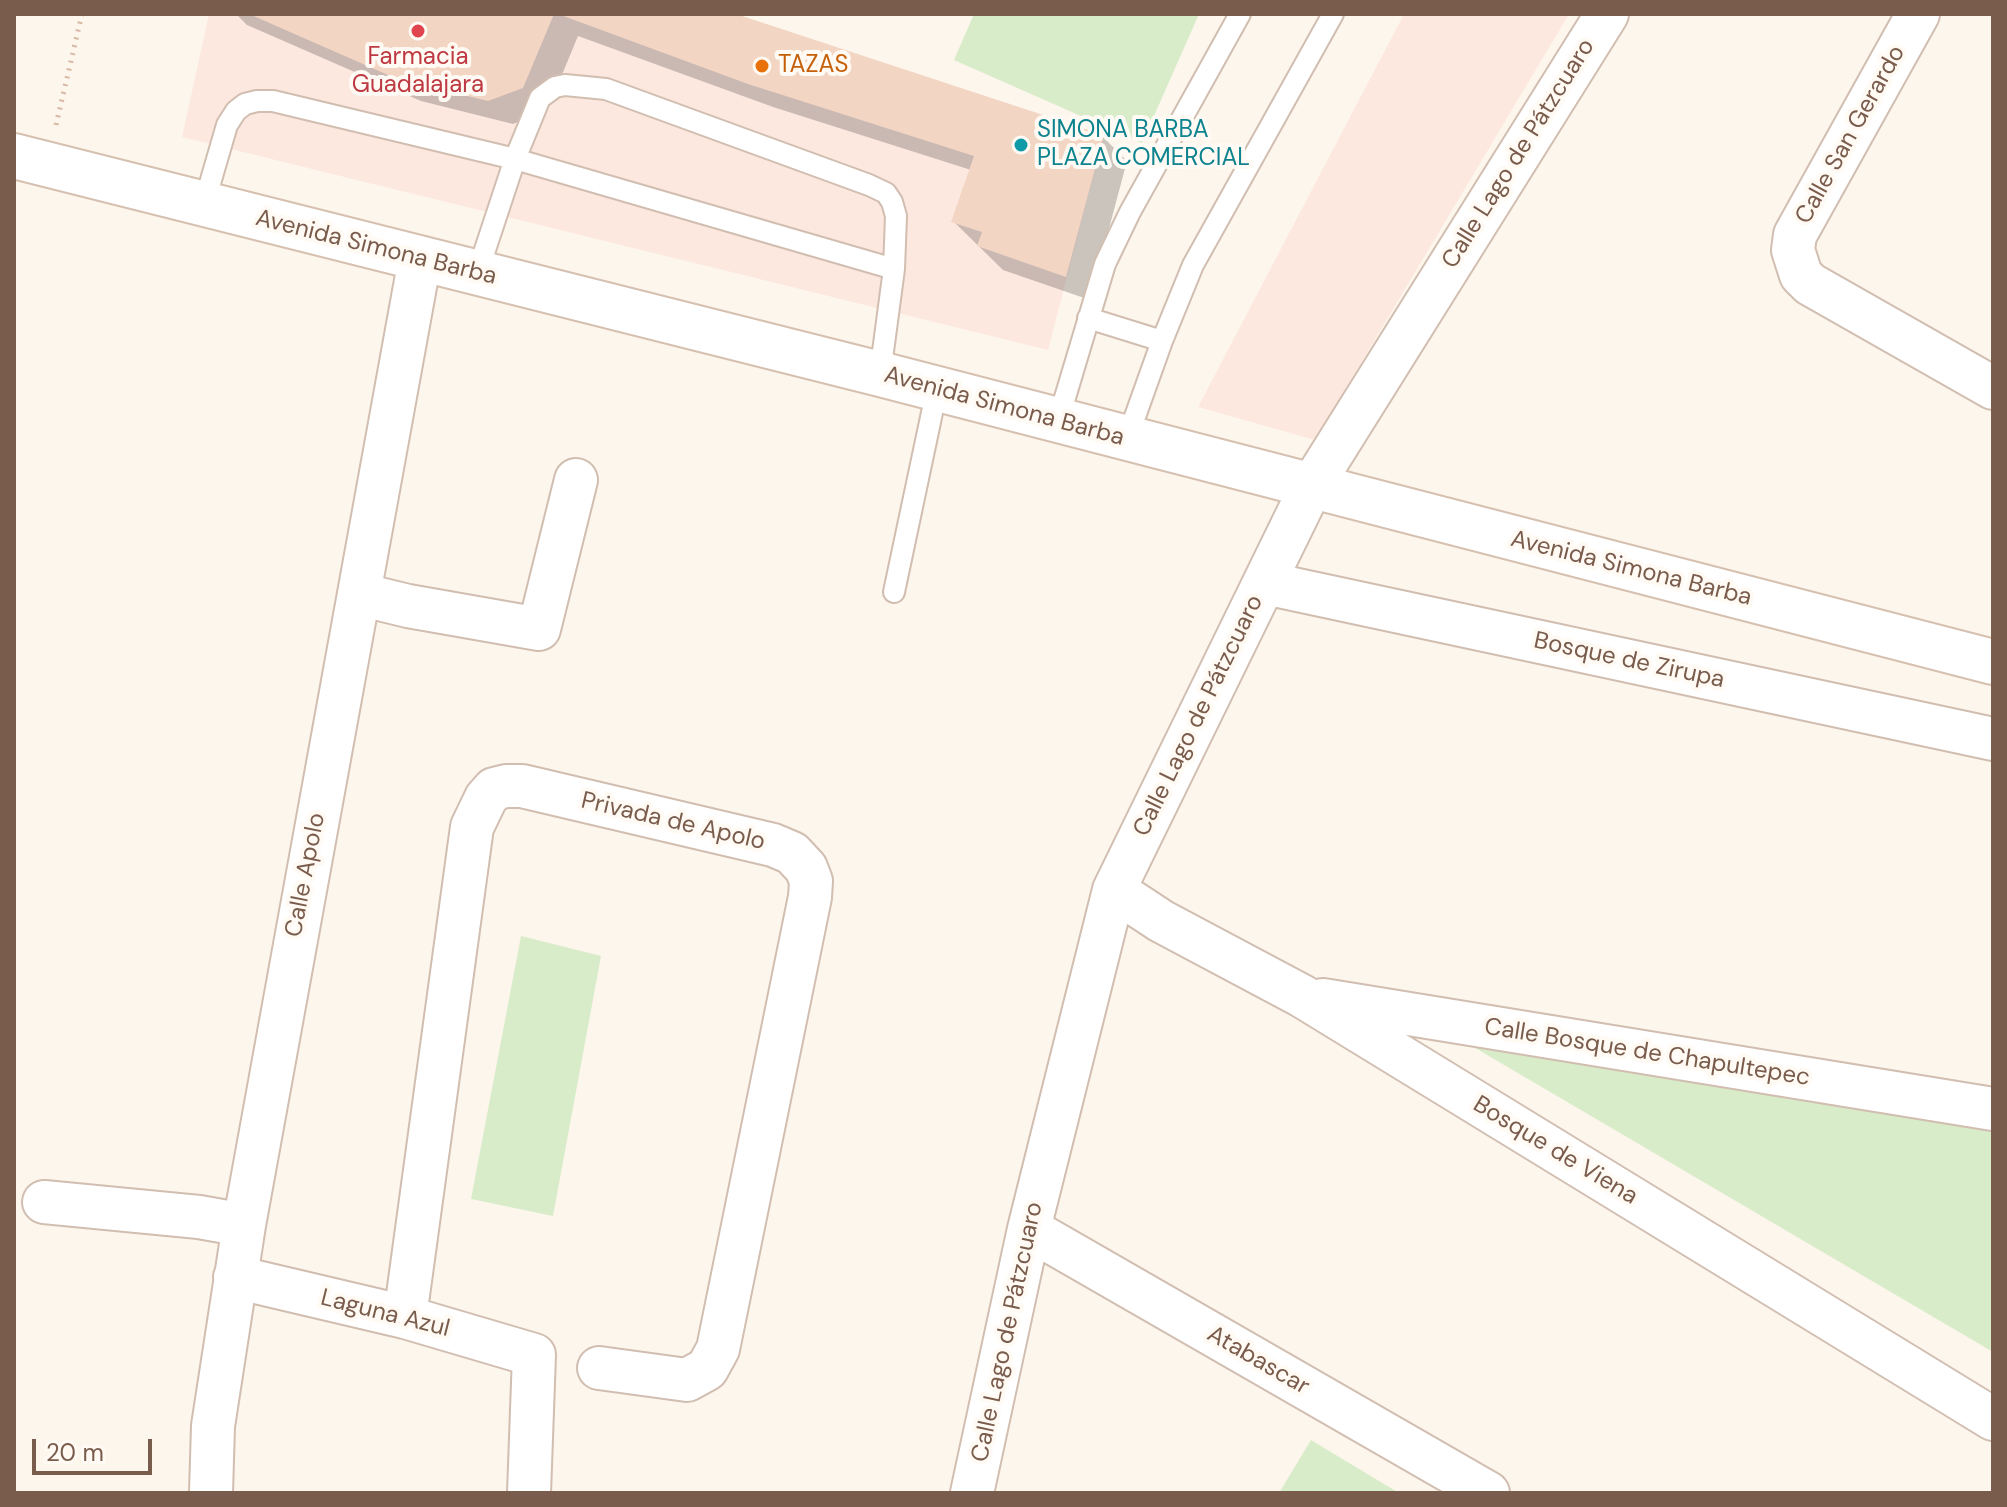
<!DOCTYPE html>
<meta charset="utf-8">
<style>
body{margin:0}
#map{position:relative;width:2007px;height:1507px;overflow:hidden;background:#fdf6ec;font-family:"DM Sans",sans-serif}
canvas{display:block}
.frame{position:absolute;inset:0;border:16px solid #7a5c4d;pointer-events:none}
.scale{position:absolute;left:32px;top:1439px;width:120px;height:36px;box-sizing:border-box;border:4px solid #7a5c4d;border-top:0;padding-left:10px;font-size:24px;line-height:28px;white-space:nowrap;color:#7a5c4d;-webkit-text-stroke:6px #fffaf3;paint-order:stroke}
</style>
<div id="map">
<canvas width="2007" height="1507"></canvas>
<div class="frame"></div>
<div class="scale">20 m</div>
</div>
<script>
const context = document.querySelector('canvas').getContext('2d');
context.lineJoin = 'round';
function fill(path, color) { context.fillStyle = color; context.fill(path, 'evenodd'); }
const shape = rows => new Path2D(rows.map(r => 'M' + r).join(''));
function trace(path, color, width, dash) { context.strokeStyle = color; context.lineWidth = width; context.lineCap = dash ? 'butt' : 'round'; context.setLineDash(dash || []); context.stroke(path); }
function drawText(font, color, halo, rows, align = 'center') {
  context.font = font + ' "DM Sans",sans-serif'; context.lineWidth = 8; context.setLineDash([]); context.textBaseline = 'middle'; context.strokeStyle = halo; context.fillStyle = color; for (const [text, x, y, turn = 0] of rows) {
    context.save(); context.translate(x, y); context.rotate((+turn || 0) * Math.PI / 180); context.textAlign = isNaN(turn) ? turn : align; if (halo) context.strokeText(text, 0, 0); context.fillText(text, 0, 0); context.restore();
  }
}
const commercial = shape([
 [209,14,737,14,766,26,1104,135,1048,350,182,137],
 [1404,14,1569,14,1315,440,1198,407]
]);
const green = shape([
 [974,14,1199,14,1142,143,954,60],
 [521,936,601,956,553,1216,471,1199],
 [1448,1032,1993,1130,1993,1352],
 [1311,1440,1399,1493,1279,1493]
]);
const shadow = shape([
 [236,14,730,14,1103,137,1127,161,1090,300,1003,270,953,221,971,170,773,107,578,36,547,111,513,124,421,101,247,25]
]);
const building = shape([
 [249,14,554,14,523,88,488,101,395,78],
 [558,14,736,14,1104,135,1066,277,977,246,982,232,951,222,974,156,748,84]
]);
const path = shape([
 [56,125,82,14]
]);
const lane = shape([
 [204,204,227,125,236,111,245,104,257,101,273,101,515,159,894,269,880,374],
 [477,274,515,159,540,98,555,87,565,85,606,89,869,185,886,193,892,202,896,216,894,269],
 [1088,318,1162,341],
 [1058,421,1105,264,1130,212,1240,14],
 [1127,439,1162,341,1193,265,1333,14],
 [894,592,937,389]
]);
const street = shape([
 [1918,14,1795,235,1793,250,1801,275,1810,284,1993,388],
 [1265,583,1993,739],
 [359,594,408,606,539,629,576,480],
 [1114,890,1161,921,1302,996,1993,1419],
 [1323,1000,1993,1109],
 [44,1202,199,1217,244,1225],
 [1029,1229,1488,1493],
 [235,1277,405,1317,534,1355,529,1493],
 [405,1317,472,827,486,798,494,789,506,786,522,786,773,845,792,853,806,868,811,881,810,897,718,1349,707,1369,687,1380,599,1368],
 [211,1493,213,1426,244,1225,420,259],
 [972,1493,1029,1229,1114,890,1311,487,1607,14]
]);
const secondary = shape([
 [14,156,880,374,1993,662]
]);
const markers = [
 [418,31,8,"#e0444e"],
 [762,66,8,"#e8710a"],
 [1021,145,8,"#0f9aa8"]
];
const healthNames = [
 ["Farmacia",418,58],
 ["Guadalajara",418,86]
];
const foodNames = [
 ["TAZAS",778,66]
];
const cultureNames = [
 ["SIMONA BARBA",1037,131],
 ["PLAZA COMERCIAL",1037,159]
];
const streetNames = [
 ["Calle San Gerardo",1851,135,-61],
 ["Calle Lago de Pátzcuaro",1519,154,-58],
 ["Avenida Simona Barba",376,248,14],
 ["Avenida Simona Barba",1004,407,15],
 ["Avenida Simona Barba",1631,569,14],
 ["Bosque de Zirupa",1629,661,12],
 ["Calle Lago de Pátzcuaro",1199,716,-64],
 ["Privada de Apolo",673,822,13],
 ["Calle Apolo",306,875,-79],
 ["Calle Bosque de Chapultepec",1647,1053,9],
 ["Bosque de Viena",1555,1151,31],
 ["Laguna Azul",385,1314,14],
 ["Calle Lago de Pátzcuaro",1008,1332,-78],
 ["Atabascar",1258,1361,30]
];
fill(commercial, '#fde8e0');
fill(green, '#d8ecc9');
fill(shadow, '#0003');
fill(building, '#f3d5c3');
trace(lane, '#d1beb0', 24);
trace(street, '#d1beb0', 46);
trace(secondary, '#d6c0b0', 48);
trace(path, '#d9b8a5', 5, [2, 6]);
trace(lane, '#fff', 20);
trace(street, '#fff', 42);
trace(secondary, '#fff', 44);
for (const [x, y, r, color] of markers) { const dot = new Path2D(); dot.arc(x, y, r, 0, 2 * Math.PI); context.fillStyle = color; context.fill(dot); trace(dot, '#fffaf3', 3); }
drawText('24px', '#be3a42', '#fffaf3', healthNames);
drawText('24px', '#c56008', '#fffaf3', foodNames, 'left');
drawText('24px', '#0d838f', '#fffaf3', cultureNames, 'left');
drawText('24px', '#7a5c4d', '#fffaf3', streetNames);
</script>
